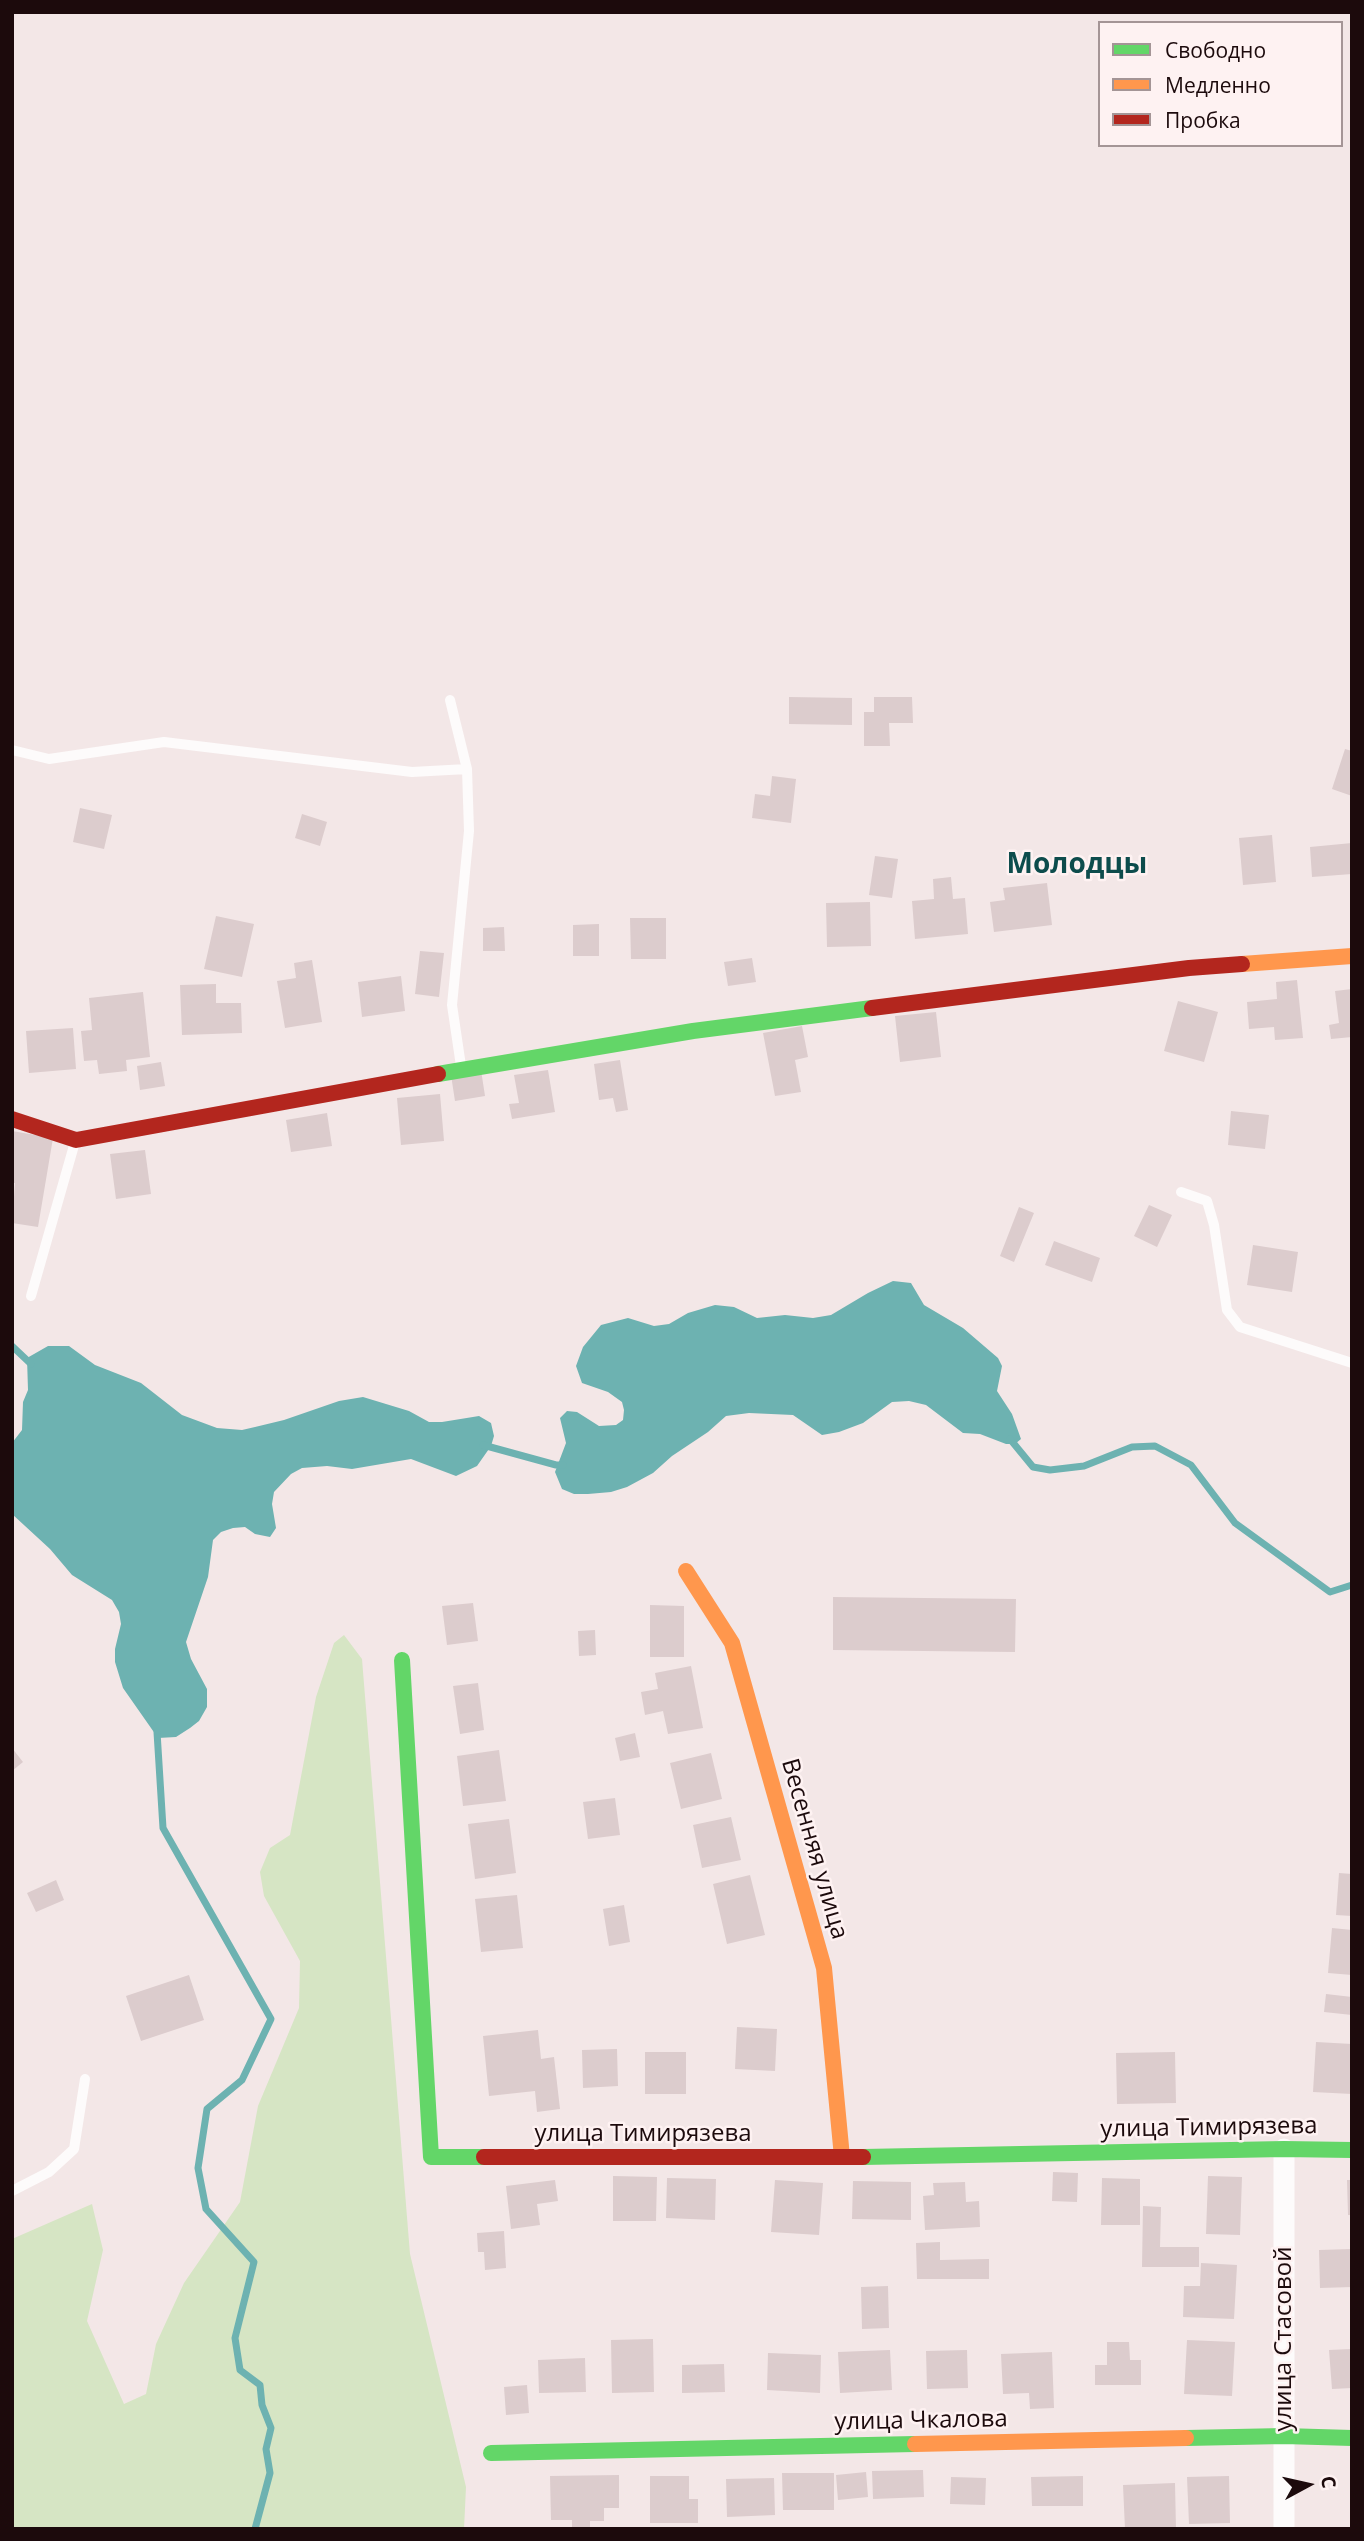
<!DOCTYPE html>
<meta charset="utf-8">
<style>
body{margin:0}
#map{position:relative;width:1364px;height:2541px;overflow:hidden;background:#f3e7e7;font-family:"Open Sans",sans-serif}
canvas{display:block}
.frame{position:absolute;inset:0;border:14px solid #1c0a0c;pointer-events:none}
.legend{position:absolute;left:1098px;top:21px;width:245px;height:126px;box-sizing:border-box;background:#fef2f2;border:2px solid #a49596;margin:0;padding:9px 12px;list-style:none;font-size:21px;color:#1c0a0c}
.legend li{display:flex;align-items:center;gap:14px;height:35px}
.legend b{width:35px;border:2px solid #a49596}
.north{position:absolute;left:1273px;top:2450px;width:70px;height:70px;-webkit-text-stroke:5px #fef2f2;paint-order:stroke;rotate:82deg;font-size:19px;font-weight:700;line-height:28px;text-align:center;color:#1c0a0c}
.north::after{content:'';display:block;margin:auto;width:24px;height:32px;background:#1c0a0c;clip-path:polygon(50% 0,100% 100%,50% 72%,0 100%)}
</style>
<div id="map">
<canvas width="1364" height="2541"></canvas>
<div class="frame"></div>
<ul class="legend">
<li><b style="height:9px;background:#63d668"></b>Свободно</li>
<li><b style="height:9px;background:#ff974d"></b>Медленно</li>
<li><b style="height:9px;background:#b3261e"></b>Пробка</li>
</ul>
<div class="north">С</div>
</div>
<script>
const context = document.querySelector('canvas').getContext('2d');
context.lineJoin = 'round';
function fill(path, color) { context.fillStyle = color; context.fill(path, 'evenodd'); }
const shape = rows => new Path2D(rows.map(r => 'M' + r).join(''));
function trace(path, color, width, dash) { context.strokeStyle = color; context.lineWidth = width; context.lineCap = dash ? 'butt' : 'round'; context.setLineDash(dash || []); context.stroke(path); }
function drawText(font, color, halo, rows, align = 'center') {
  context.font = font + ' "Open Sans",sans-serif'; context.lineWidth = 5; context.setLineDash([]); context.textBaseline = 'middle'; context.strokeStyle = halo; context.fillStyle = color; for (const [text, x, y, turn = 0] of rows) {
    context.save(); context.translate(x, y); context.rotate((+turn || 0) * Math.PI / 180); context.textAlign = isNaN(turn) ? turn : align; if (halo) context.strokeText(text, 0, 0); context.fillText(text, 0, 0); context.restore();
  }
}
const green = shape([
 [344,1635,362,1659,410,2254,466,2487,464,2529,12,2529,12,2239,92,2204,103,2250,87,2321,124,2404,146,2394,156,2344,184,2283,240,2202,258,2106,299,2008,300,1961,264,1896,260,1872,270,1848,290,1835,316,1697,334,1643]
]);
const water = shape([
 [893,1281,911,1283,924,1305,963,1328,998,1358,1002,1366,997,1391,1012,1414,1021,1439,1015,1444,1006,1444,980,1434,963,1433,926,1405,909,1401,892,1402,863,1423,839,1432,822,1435,793,1415,749,1413,726,1416,708,1432,672,1456,653,1473,627,1487,611,1492,588,1494,574,1494,562,1489,555,1472,566,1443,560,1418,567,1411,577,1412,599,1426,616,1425,623,1420,624,1410,622,1402,608,1392,582,1383,576,1366,583,1347,601,1325,628,1318,654,1326,669,1324,688,1313,715,1305,734,1307,757,1318,785,1315,813,1318,831,1315,868,1293],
 [48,1346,69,1346,95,1365,141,1383,182,1415,217,1428,242,1430,255,1427,284,1420,339,1401,363,1397,409,1411,429,1422,442,1422,479,1416,491,1423,494,1436,491,1446,477,1466,456,1476,411,1459,352,1469,327,1466,302,1468,291,1474,274,1492,272,1504,276,1528,270,1537,255,1534,245,1527,233,1528,221,1532,213,1540,208,1577,186,1642,191,1659,207,1689,207,1707,199,1721,190,1728,176,1737,158,1738,123,1688,115,1662,115,1649,121,1624,119,1612,112,1600,72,1575,50,1549,12,1514,12,1443,22,1430,23,1402,28,1390,27,1358]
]);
const stream = shape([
 [12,1346,31,1364],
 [1010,1439,1033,1467,1050,1470,1084,1466,1132,1447,1155,1446,1191,1465,1235,1523,1330,1592,1352,1585],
 [483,1445,556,1465,563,1465],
 [157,1732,163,1828,271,2019,242,2080,207,2109,198,2168,206,2209,254,2262,235,2338,240,2370,260,2385,262,2405,271,2428,266,2449,270,2473,255,2529]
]);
const building = shape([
 [789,697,852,698,852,725,789,724],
 [874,697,912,697,913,723,889,723,890,746,864,746,864,712,874,712],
 [1345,749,1352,751,1352,796,1332,789],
 [772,776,796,779,791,823,752,818,755,794,770,796],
 [80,808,112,815,104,849,73,842],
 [302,814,327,822,320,846,295,838],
 [1272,835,1276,882,1243,885,1239,838],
 [1352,843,1352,874,1312,877,1310,847],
 [875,856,898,859,892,898,869,895],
 [951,877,953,899,965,898,968,934,915,939,912,901,934,899,933,879],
 [1047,883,1052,925,994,932,990,902,1005,900,1003,888],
 [870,902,871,946,827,947,826,903],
 [216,916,254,924,242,977,204,969],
 [630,918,666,918,666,959,631,959],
 [599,924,599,956,573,956,573,925],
 [504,927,505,951,483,951,483,928],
 [420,951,444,953,439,997,415,994],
 [752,958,756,982,728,986,724,962],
 [312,960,322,1022,285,1028,277,981,296,978,294,963],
 [401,976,405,1011,362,1017,358,982],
 [1297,980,1303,1038,1275,1040,1274,1027,1249,1029,1247,1002,1277,999,1276,982],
 [216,984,216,1003,241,1003,242,1033,182,1035,180,985],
 [1352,989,1352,1037,1331,1039,1329,1025,1339,1023,1335,991],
 [143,992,150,1057,126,1060,127,1071,99,1074,97,1060,84,1061,81,1031,92,1030,89,998],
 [1178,1001,1218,1012,1204,1062,1164,1051],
 [936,1012,941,1057,900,1062,895,1016],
 [802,1026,808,1057,795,1060,801,1092,775,1096,763,1033],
 [73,1028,76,1069,29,1073,26,1031],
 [620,1060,628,1110,616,1112,613,1098,599,1100,594,1064],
 [161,1062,165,1086,140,1090,137,1066],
 [481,1070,485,1096,455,1101,451,1075],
 [548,1070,555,1112,512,1119,509,1104,519,1103,514,1075],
 [440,1094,444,1141,401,1145,397,1098],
 [1231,1111,1269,1115,1265,1149,1228,1145],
 [327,1113,332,1146,291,1152,286,1120],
 [12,1131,53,1138,38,1227,12,1223,15,1183,12,1183],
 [145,1150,151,1194,116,1199,110,1154],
 [1149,1205,1172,1215,1157,1247,1134,1236],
 [1019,1207,1034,1213,1014,1262,1000,1256],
 [1054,1241,1100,1258,1092,1282,1045,1265],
 [1253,1245,1298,1252,1292,1292,1247,1285],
 [833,1597,1016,1599,1015,1652,833,1650],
 [473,1603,478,1641,447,1645,442,1606],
 [650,1605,684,1606,684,1657,650,1657],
 [595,1630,596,1655,579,1656,578,1631],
 [691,1666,703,1728,668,1734,663,1711,645,1715,641,1692,658,1689,655,1673],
 [478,1683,484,1730,460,1734,453,1686],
 [635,1733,640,1757,620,1761,615,1738],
 [12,1748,23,1762,12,1771],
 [499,1750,506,1801,463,1806,457,1756],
 [711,1753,722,1799,681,1809,670,1763],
 [615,1798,620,1835,588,1839,583,1802],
 [731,1817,741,1860,702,1868,693,1825],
 [509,1819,516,1873,475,1879,468,1824],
 [1339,1873,1352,1874,1352,1916,1336,1915],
 [750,1875,765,1935,727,1944,713,1884],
 [56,1880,64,1900,36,1912,27,1893],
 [517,1895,523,1948,481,1952,475,1899],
 [624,1905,630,1942,609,1946,603,1909],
 [1332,1928,1352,1930,1352,1975,1328,1973],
 [189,1975,204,2020,141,2041,126,1996],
 [1326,1994,1352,1997,1352,2015,1324,2012],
 [737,2027,777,2029,775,2071,735,2069],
 [538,2030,541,2059,554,2057,560,2109,537,2112,535,2091,489,2096,483,2036],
 [1316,2042,1352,2044,1352,2094,1313,2092],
 [617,2049,618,2086,583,2088,582,2050],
 [645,2052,686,2052,686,2094,645,2094],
 [1175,2052,1176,2103,1117,2104,1116,2053],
 [1053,2172,1078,2173,1077,2202,1052,2201],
 [613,2176,657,2177,656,2221,613,2221],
 [1208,2176,1242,2177,1240,2235,1206,2234],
 [667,2178,716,2179,715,2220,666,2218],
 [1102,2178,1140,2179,1140,2225,1101,2225],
 [555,2180,558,2201,537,2204,540,2225,511,2229,506,2186],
 [775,2180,823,2183,819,2235,771,2232],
 [1347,2180,1352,2180,1352,2215,1348,2215],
 [853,2181,911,2182,911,2220,852,2219],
 [965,2182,966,2202,979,2201,980,2227,925,2230,923,2196,934,2195,933,2183],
 [1143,2206,1161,2207,1160,2247,1199,2247,1199,2267,1142,2267],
 [504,2231,506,2268,485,2270,484,2252,478,2252,477,2233],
 [940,2242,940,2260,989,2259,989,2279,917,2279,916,2243],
 [1352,2249,1352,2287,1320,2288,1319,2250],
 [1201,2263,1237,2265,1234,2319,1183,2317,1184,2286,1200,2286],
 [888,2286,889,2328,862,2329,861,2287],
 [653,2339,654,2392,612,2393,611,2340],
 [1187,2340,1235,2342,1232,2396,1184,2394],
 [1107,2342,1129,2342,1130,2360,1141,2360,1141,2385,1095,2385,1095,2365,1107,2365],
 [1352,2349,1352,2388,1332,2389,1329,2350],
 [890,2350,892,2390,840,2393,838,2352],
 [967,2350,968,2388,927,2389,926,2351],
 [1052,2352,1054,2408,1030,2409,1029,2393,1003,2394,1001,2354],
 [768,2353,821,2355,820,2393,767,2390],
 [585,2358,586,2392,539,2393,538,2360],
 [724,2364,725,2392,682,2393,682,2365],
 [527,2385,529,2413,506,2415,504,2387],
 [923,2470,924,2497,873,2499,872,2471],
 [866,2472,868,2497,838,2500,836,2475],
 [782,2473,834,2473,834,2510,783,2510],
 [619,2475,619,2508,604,2508,604,2521,590,2521,590,2529,572,2529,572,2520,551,2520,550,2476],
 [650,2476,689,2476,689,2499,698,2499,698,2523,650,2523],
 [1083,2476,1083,2506,1032,2506,1031,2477],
 [1229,2476,1230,2523,1189,2524,1187,2477],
 [951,2477,986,2478,985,2505,950,2504],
 [774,2478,775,2515,727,2517,726,2479],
 [1175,2483,1176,2529,1125,2529,1123,2485]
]);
const lane = shape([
 [12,750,49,759,164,742,412,772,467,769,450,700],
 [461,1066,452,1005,469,831,467,769],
 [1181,1192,1207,1201,1214,1225,1227,1310,1240,1327,1352,1363],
 [31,1296,75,1142],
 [12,2191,49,2172,74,2149,85,2079]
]);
const street = shape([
 [1284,2149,1284,2529]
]);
const fast = shape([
 [438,1074,693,1031,872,1008],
 [402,1660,431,2157,484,2157],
 [863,2157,1284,2149,1352,2150],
 [1186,2438,1284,2436,1352,2438],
 [491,2453,915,2444]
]);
const slow = shape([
 [1242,964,1352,956],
 [686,1571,732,1643,824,1968,842,2157],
 [915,2444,1186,2438]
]);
const jam = shape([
 [872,1008,1189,968,1242,964],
 [12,1119,76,1140,438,1074],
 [484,2157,863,2157]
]);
const streetNames = [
 ["Весенняя улица",814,1849,74],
 ["улица Тимирязева",1209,2128,-1],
 ["улица Тимирязева",643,2134],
 ["улица Стасовой",1284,2339,-90],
 ["улица Чкалова",921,2421,-1]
];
const quarterNames = [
 ["Молодцы",1077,865]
];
fill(green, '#d6e5c4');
fill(water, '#6db2b1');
trace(stream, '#6db2b1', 7);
fill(building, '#dccccd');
trace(lane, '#fdfbfb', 10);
trace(street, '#fdfbfb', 21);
trace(fast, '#63d668', 16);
trace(slow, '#ff974d', 16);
trace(jam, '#b3261e', 16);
drawText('24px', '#1c0a0c', '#fef2f2', streetNames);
drawText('bold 28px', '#0d4c4c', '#fef2f2', quarterNames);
</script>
